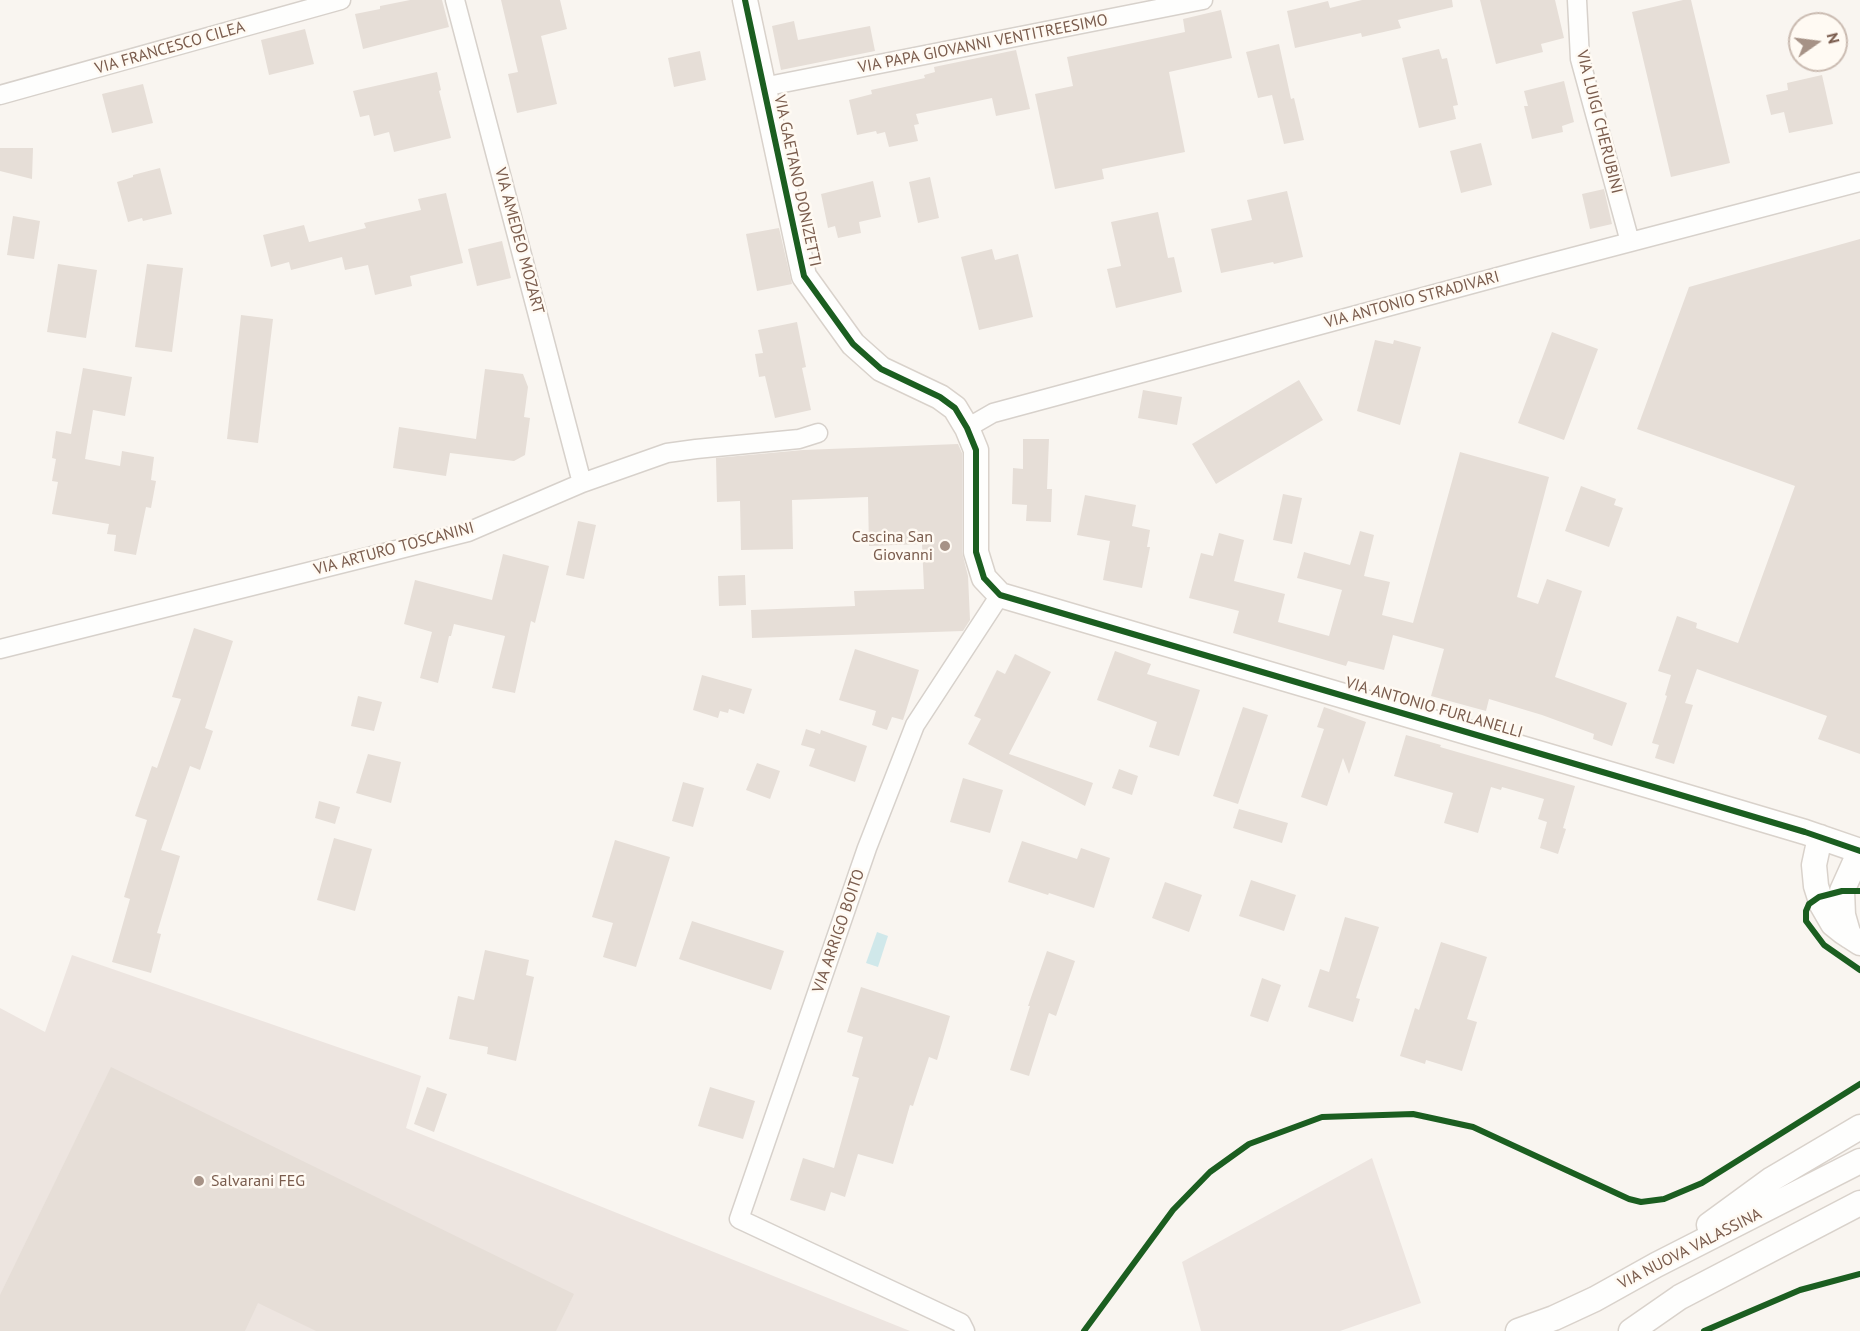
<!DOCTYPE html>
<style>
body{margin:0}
#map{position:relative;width:1860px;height:1331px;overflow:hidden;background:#f9f5f0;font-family:"PT Sans",sans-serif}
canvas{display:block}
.north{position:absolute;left:1788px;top:12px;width:60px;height:60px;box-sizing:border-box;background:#fffaf3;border:2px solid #cabbb1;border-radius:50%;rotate:76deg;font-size:16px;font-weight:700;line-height:24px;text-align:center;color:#7a5c4d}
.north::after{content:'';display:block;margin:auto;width:21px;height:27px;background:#a69286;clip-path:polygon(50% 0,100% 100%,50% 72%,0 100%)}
</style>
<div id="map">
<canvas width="1860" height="1331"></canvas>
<div class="north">N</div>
</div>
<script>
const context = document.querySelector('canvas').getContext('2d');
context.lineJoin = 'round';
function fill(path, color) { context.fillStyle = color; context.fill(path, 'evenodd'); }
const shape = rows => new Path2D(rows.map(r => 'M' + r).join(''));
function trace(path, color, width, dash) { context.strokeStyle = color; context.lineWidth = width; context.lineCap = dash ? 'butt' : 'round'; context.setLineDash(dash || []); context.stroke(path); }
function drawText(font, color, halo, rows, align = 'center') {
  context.font = font + ' "PT Sans",sans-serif'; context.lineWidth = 5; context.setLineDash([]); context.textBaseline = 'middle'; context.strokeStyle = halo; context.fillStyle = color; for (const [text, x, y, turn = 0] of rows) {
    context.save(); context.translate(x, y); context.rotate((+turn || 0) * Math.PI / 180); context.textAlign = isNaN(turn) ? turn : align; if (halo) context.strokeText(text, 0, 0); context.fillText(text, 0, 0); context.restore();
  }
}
const industrial = shape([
 [72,955,421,1076,406,1128,910,1331,0,1331,0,1008,45,1032],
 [1372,1158,1421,1303,1340,1331,1201,1331,1182,1262]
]);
const water = shape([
 [877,932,888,936,878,967,866,963]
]);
const building = shape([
 [410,0,442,0,449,27,363,49,355,14,380,9,380,6],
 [501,0,560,0,567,29,541,36,557,104,517,113,508,74,518,72],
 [1362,0,1452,0,1453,7,1398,20,1401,28,1362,37,1361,33,1295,48,1287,11,1328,1,1330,8],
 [1480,0,1555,0,1564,38,1541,44,1543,52,1496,64],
 [1683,0,1691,0,1730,163,1671,177,1632,12],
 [1221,10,1232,58,1169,72,1185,152,1102,169,1104,179,1055,189,1035,94,1073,86,1067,57,1185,32,1183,19],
 [794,21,798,40,870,26,875,51,781,70,772,26],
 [305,29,314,64,269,75,261,40],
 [1279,44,1291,99,1294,98,1304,140,1284,144,1272,95,1258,98,1246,52],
 [1439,49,1442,59,1447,58,1458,105,1453,106,1456,119,1419,128,1402,58],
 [1016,50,1030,109,996,116,992,98,916,114,919,124,914,125,918,141,889,147,885,132,877,134,876,131,857,135,849,100,872,94,871,90,925,78,924,75,935,72,934,67],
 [700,51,706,80,674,87,668,58],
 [437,72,441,90,439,91,451,138,394,152,389,132,374,136,369,115,360,117,353,91],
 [1822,75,1833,124,1789,133,1784,112,1771,115,1766,95,1788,90,1787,83],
 [1564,81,1574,122,1562,126,1563,132,1532,139,1524,106,1528,106,1524,91],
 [143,84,153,123,112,133,102,94],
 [1481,143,1492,185,1461,193,1450,151],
 [0,148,33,148,32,179,0,171],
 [160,168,172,214,143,221,142,218,128,222,117,182,133,177,133,175],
 [930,177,939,218,918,223,909,182],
 [873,181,881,217,859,222,861,233,838,238,835,226,828,228,821,194],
 [1604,189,1612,224,1590,229,1582,194],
 [1287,191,1303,257,1274,264,1273,262,1221,273,1211,229,1252,220,1247,200],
 [446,193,463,263,410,276,412,286,375,295,368,265,345,270,342,257,291,270,289,262,271,267,263,235,304,225,309,242,366,228,364,223,421,210,418,199],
 [1158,212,1168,258,1174,257,1182,292,1116,308,1107,269,1121,266,1111,222],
 [13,216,40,221,34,259,7,255],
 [779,228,792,284,757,291,746,234],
 [1860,239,1860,754,1818,739,1827,716,1697,669,1685,703,1693,705,1674,764,1655,758,1659,745,1652,743,1667,696,1665,695,1671,675,1658,671,1677,616,1697,623,1696,628,1738,643,1795,486,1637,429,1689,287],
 [502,241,511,278,477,286,468,249],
 [992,249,995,260,1018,254,1033,317,979,330,961,257],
 [58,264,97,270,86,338,47,332],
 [147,264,183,268,172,352,135,347],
 [241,315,273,319,258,443,227,439],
 [797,322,806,367,802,368,811,410,775,418,765,376,759,377,755,354,763,353,758,330],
 [1552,332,1598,349,1564,440,1518,423],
 [1375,340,1393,344,1394,340,1421,347,1400,425,1357,411],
 [83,368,132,377,125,416,93,410,85,459,120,466,122,451,154,457,151,480,156,481,151,508,146,507,136,555,114,551,116,535,107,534,109,524,52,514,58,482,52,481,56,459,52,458,56,431,71,434],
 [485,369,523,374,528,387,524,417,530,418,525,455,514,461,450,453,446,476,393,468,399,427,476,439],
 [1299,380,1323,420,1216,484,1192,444],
 [1143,390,1182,397,1177,425,1138,418],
 [1023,439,1049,439,1047,489,1052,489,1051,522,1026,521,1027,505,1012,504,1013,468,1023,469],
 [958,444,962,453,962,552,968,576,970,620,963,631,752,638,751,610,855,606,854,591,924,589,922,544,869,546,868,497,792,500,793,549,741,550,740,501,717,502,716,458,803,450],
 [1460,452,1549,477,1517,597,1538,604,1547,579,1582,591,1555,677,1627,703,1612,746,1593,739,1594,734,1542,715,1489,699,1486,711,1431,696,1444,649,1393,635,1384,670,1348,661,1346,666,1233,633,1239,611,1189,598,1201,553,1213,556,1219,533,1244,540,1234,581,1285,594,1278,622,1329,636,1342,590,1297,578,1304,552,1350,565,1360,531,1374,535,1364,576,1390,582,1382,615,1413,623],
 [1581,486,1616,499,1614,505,1623,508,1609,547,1565,531],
 [1283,494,1302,498,1292,544,1273,540],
 [1085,495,1136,505,1132,526,1150,530,1147,547,1150,547,1142,588,1103,580,1110,541,1077,535],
 [578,521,596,525,584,579,566,575],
 [503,554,549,566,535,623,531,621,515,693,492,688,505,636,454,624,451,636,449,636,438,683,420,678,432,632,404,624,415,580,492,600],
 [745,575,746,605,719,606,718,576],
 [194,628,233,641,205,728,213,731,200,770,190,766,161,850,180,856,157,933,161,934,151,973,112,962,130,899,124,897,147,820,135,816,152,766,157,768,181,699,172,697],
 [855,649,919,670,903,720,892,717,887,730,872,725,876,711,839,700],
 [1115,651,1151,664,1147,674,1200,690,1179,756,1149,747,1157,722,1097,700],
 [1015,654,1051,672,1009,754,1093,783,1085,806,968,744,981,719,974,716,997,670,1005,674],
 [702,675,752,689,744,714,729,709,728,713,720,711,718,718,693,710],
 [358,696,382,702,374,731,351,726],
 [1243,707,1268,715,1238,804,1213,796],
 [1324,707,1366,722,1349,774,1343,758,1327,806,1301,797,1324,729,1317,727],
 [806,729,820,734,821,730,867,746,855,782,809,766,815,749,801,745],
 [1406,735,1441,745,1440,747,1575,786,1563,828,1566,829,1558,854,1540,848,1547,822,1538,819,1544,799,1502,787,1501,790,1491,787,1478,833,1444,823,1453,793,1394,776],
 [368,754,401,762,391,803,356,793],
 [757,763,780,771,770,799,746,790],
 [1119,769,1138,776,1132,795,1112,788],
 [963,778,1003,790,990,833,950,822],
 [683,782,704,788,693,827,672,821],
 [319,801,340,807,335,824,315,818],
 [1239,809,1288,823,1282,843,1233,828],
 [334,838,372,849,355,911,317,900],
 [615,840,670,857,636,967,603,957,613,923,592,917],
 [1022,841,1077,859,1081,848,1110,858,1094,908,1049,893,1048,895,1008,882],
 [1251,880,1296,895,1284,931,1239,916],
 [1165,882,1202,895,1189,932,1152,918],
 [1345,917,1379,927,1356,998,1360,999,1353,1022,1308,1007,1320,969,1329,972],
 [692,921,784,951,771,990,679,959],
 [1441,942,1487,957,1467,1019,1477,1022,1462,1071,1426,1060,1425,1064,1400,1056,1415,1008,1419,1010],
 [485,950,529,960,526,975,534,977,516,1061,487,1054,488,1047,449,1039,458,996,474,1000],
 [1047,951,1075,961,1056,1016,1049,1013,1029,1076,1010,1070,1030,1006,1028,1006],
 [1262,978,1281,985,1268,1022,1250,1016],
 [861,987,950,1016,937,1060,929,1057,913,1106,910,1105,893,1164,858,1154,845,1197,831,1192,825,1211,790,1200,803,1158,834,1168,859,1078,852,1076,863,1037,847,1032],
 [111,1067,574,1294,556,1331,316,1331,258,1303,245,1331,0,1331,0,1295],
 [427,1087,447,1094,434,1132,414,1124],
 [710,1087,755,1101,743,1139,698,1126]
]);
const street = shape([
 [455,0,582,483],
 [1577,0,1580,59,1630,242],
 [763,87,1203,0],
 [0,95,341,0],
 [967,428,993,413,1535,267,1860,182],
 [0,649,468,532,582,483,667,453,696,449,799,439,818,433],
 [965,1331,961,1323,739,1219,867,848,915,725,1000,595]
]);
const secondary = shape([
 [745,0,804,276,853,344,881,369,940,397,955,408,967,428,976,450,976,552,984,578,1000,595,1657,788,1805,832,1860,851],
 [1820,837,1814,865,1816,886,1822,905,1833,924,1843,932,1860,943],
 [1849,936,1843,915,1842,891,1860,851],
 [1709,1225,1772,1179,1860,1127],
 [1518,1331,1554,1318,1595,1299,1656,1265,1860,1161],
 [1631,1331,1680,1297,1860,1203]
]);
const cycleway = shape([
 [745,0,804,276,853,344,881,369,940,397,955,408,967,428,976,450,976,552,984,578,1000,595,1657,788,1805,832,1860,851],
 [1860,891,1842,891,1819,897,1809,904,1806,911,1806,921,1824,945,1860,970],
 [1084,1331,1173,1210,1210,1172,1249,1144,1322,1117,1413,1114,1473,1127,1629,1199,1641,1202,1664,1199,1702,1183,1860,1084],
 [1704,1331,1800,1290,1860,1274]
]);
const markers = [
 [945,546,6,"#a69286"],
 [199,1181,6,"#a69286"]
];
const streetNames = [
 ["VIA PAPA GIOVANNI VENTITREESIMO",983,44,-11],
 ["VIA FRANCESCO CILEA",170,48,-16],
 ["VIA LUIGI CHERUBINI",1599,122,76],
 ["VIA GAETANO DONIZETTI",797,181,78],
 ["VIA AMEDEO MOZART",519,241,75],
 ["VIA ANTONIO STRADIVARI",1412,300,-15],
 ["VIA ARTURO TOSCANINI",394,549,-15],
 ["VIA ANTONIO FURLANELLI",1434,708,16],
 ["VIA ARRIGO BOITO",839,931,-71],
 ["VIA NUOVA VALASSINA",1690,1249,-27]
];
const poiNames = [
 ["Cascina San",933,537],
 ["Giovanni",933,555],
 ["Salvarani FEG",211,1181,"left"]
];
fill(industrial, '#ede5e0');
fill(water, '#d0e8ea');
fill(building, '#e6ded7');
trace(street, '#d7d1cb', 21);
trace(secondary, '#d9d2cb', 27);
trace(street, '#fefefd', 18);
trace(secondary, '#fefefd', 24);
trace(cycleway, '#1b5e20', 6);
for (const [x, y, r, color] of markers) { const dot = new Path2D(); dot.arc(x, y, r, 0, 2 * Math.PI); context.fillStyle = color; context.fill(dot); trace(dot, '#fffaf3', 2); }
drawText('16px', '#7a5c4d', '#fffaf3', streetNames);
drawText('16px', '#7a5c4d', '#fffaf3', poiNames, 'right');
</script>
